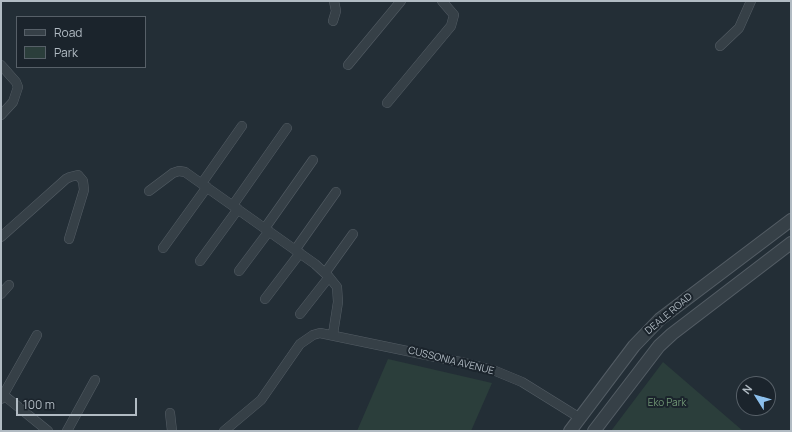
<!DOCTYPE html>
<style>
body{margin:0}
#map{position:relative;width:792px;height:432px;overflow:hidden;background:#232e36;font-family:Manrope,sans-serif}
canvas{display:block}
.frame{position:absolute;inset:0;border:2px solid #b1bbc3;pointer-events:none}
.legend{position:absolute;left:16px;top:16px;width:130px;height:52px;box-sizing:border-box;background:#1b242c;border:1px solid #576068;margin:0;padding:5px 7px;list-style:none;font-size:12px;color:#b1bbc3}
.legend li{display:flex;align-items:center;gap:8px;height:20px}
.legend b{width:20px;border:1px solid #576068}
.north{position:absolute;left:736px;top:376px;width:40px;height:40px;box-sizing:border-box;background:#1b242c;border:1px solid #576068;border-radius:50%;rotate:307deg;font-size:11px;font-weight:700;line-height:16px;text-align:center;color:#b1bbc3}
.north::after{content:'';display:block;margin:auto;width:14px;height:18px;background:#8cc0ed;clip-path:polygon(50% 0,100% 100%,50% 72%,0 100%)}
.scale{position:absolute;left:16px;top:398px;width:121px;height:18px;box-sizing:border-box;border:2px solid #b1bbc3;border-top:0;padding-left:5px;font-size:12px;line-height:14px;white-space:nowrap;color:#b1bbc3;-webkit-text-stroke:3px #1b242c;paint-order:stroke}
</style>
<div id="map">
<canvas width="792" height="432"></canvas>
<div class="frame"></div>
<ul class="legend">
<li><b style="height:5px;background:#364047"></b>Road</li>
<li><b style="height:11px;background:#2b3e3b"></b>Park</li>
</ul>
<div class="north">N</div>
<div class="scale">100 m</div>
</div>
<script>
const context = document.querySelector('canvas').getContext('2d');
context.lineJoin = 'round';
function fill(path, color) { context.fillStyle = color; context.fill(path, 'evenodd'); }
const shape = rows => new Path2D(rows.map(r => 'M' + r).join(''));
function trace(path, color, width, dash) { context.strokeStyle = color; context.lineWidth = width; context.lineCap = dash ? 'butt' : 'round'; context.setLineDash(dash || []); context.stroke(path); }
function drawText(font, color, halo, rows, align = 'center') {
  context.font = font + ' Manrope,sans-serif'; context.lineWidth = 4; context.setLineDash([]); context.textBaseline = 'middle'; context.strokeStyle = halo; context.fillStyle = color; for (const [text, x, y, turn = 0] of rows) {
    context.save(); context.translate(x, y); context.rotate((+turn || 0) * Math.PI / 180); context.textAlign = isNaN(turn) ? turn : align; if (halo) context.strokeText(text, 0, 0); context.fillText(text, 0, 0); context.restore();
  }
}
const green = shape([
 [388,359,492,383,471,431,357,431],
 [663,362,743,431,611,431]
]);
const minor = shape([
 [333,21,336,11,334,1],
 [720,46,739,28,751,1],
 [1,65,16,82,18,87,13,102,1,115],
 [348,65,401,1],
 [387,103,451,26,454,15,442,1],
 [202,183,242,126],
 [149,191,173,173,179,171,185,172,315,264,329,277,337,287,338,302,333,334],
 [233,205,287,128],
 [265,228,313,160],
 [1,237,66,179,70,177,78,175,83,181,84,190,69,239],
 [163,248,207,187],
 [295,250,336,192],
 [200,261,238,209],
 [239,271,269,231],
 [325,273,353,234],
 [1,294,9,285],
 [265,299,300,253],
 [300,314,329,277],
 [1,393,48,431],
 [1,399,37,335],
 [170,413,172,431],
 [67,431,95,380],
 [224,431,261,400,300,344,313,335,320,333,465,363,493,370,522,382,580,418]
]);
const tertiary = shape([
 [570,431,634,346,660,319,791,220],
 [594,431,659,346,672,334,791,243]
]);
const streetNames = [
 ["DEALE ROAD",669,314,-40],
 ["CUSSONIA AVENUE",451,361,14]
];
const parkNames = [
 ["Eko Park",667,403]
];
fill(green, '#2b3e3b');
trace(minor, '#545d65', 10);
trace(tertiary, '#545d65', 14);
trace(minor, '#364047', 9);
trace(tertiary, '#364047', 12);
drawText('10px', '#b1bbc3', '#1b242c', streetNames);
drawText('10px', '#719775', '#1b242c', parkNames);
</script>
